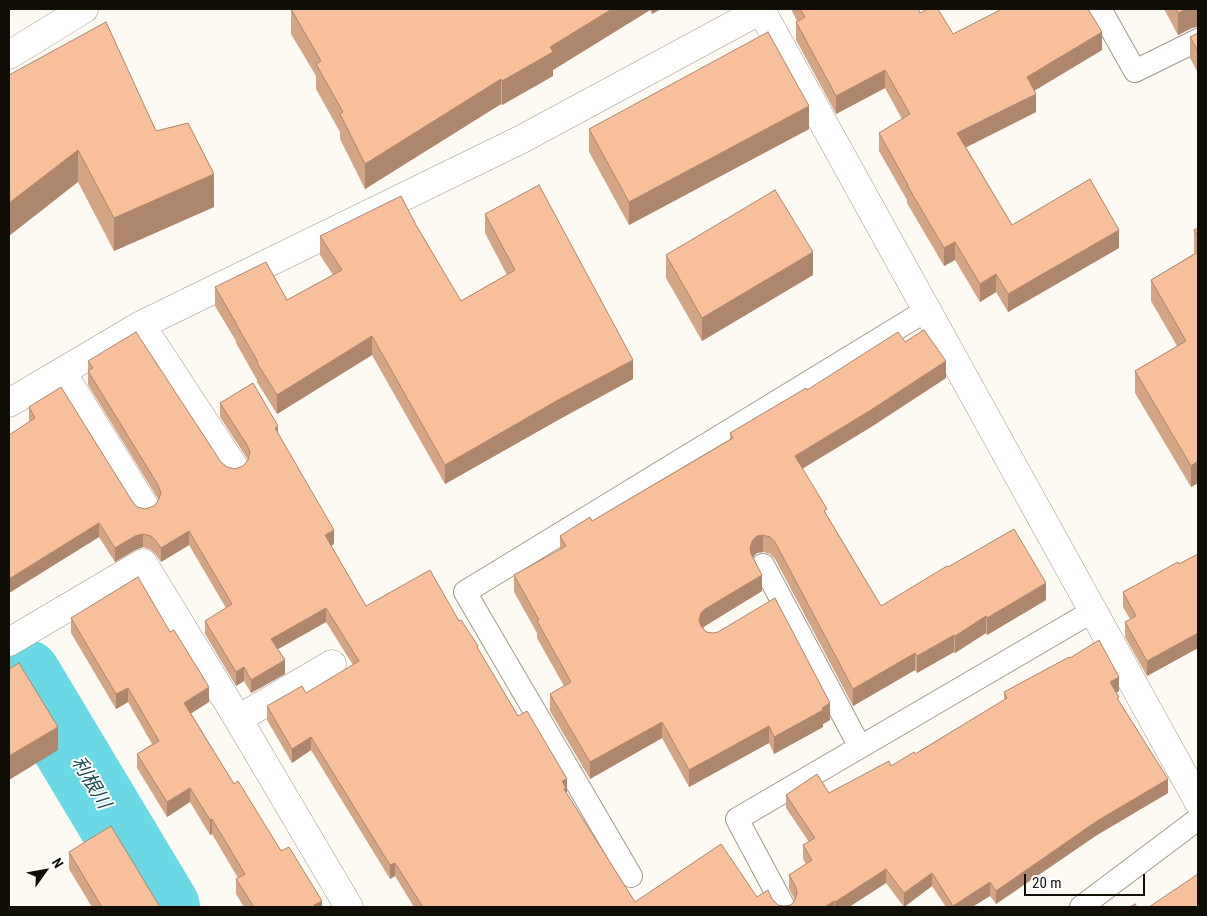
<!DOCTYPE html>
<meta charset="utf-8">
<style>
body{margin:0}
#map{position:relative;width:1207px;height:916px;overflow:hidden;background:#fdfaf3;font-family:"Roboto Condensed",sans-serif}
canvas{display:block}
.frame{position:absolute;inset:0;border:10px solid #110e08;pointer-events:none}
.north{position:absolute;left:20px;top:846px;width:50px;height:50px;-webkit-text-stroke:4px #fff;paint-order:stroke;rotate:58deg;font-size:14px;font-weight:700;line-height:20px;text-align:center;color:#110e08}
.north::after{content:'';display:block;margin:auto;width:18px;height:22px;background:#110e08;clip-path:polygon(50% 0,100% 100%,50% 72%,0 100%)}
.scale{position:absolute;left:1024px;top:874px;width:121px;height:22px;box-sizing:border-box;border:2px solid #110e08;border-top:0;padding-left:6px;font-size:15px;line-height:18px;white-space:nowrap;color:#110e08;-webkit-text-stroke:4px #fff;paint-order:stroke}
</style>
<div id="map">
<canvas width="1207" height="916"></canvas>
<div class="frame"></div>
<div class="north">N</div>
<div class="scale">20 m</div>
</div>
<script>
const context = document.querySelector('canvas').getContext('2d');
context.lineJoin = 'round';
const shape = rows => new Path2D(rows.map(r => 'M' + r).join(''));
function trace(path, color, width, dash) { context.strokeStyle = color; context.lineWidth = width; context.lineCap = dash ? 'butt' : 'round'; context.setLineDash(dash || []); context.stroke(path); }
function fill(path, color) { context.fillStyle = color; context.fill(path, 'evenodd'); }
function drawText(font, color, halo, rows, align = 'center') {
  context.font = font + ' "Roboto Condensed","Noto Sans JP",sans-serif'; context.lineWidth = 4; context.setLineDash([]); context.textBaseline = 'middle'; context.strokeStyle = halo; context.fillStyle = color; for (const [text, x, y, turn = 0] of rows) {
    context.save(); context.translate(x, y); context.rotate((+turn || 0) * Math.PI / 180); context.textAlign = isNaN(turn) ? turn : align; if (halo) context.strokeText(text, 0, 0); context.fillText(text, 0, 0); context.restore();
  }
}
const river = shape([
 [9,684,25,675,164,907]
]);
const service = shape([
 [1100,9,1135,71,1198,40],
 [763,565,860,747],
 [631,876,465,592,927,310],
 [784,907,737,819,1093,611],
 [1081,907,1198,819]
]);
const minor = shape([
 [761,10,1198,801],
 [141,325,234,467],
 [62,372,145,507],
 [9,403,141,325,522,139,763,9],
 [9,642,143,563,238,719,349,907],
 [238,719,332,664]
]);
const tertiary = shape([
 [9,55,84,9]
]);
const wall = shape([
 [291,9,661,9,652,14,650,10,553,70,553,76,502,105,501,104,365,189,340,139,340,132,316,89,316,76,291,34],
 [791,9,918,9,920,13,953,34,1102,50,1034,91,1036,112,966,147,1012,225,1119,248,1008,312,996,292,980,302,955,260,944,266,907,203,907,200,879,151,879,133,902,119,885,88,836,114,796,40,796,22,797,21],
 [1164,9,1198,9,1192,28,1178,35],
 [1198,33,1198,73,1190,58,1190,37],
 [9,75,156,131,214,207,114,251,78,182],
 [589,129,809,129,629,225,589,152],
 [485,214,633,379,558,420,445,484,372,355,277,414,257,382,257,380,236,343,236,341,215,306,215,287,287,300,333,275,320,255,320,236,416,225,461,301,507,275,485,233],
 [1198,228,1198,483,1191,487,1135,393,1135,371,1177,346,1151,301,1151,280,1195,253,1194,252,1194,230],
 [666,255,813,275,702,341,666,278],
 [905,342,946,378,871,427,802,469,827,515,881,606,948,567,1046,600,987,635,986,633,955,653,954,652,917,673,915,670,853,706,775,559,770,554,763,552,757,553,753,557,762,591,705,626,703,628,706,632,830,720,823,724,823,727,774,754,769,743,689,787,662,738,590,779,550,711,550,694,564,686,537,638,537,633,514,592,514,575,560,550,560,536,592,521,730,439,730,433,807,390],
 [88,361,227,467,235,469,243,466,248,460,220,417,220,403,278,434,334,544,331,546,366,606,459,621,478,649,518,716,567,792,566,793,635,902,757,897,772,899,778,905,784,906,791,905,795,900,789,889,789,875,806,864,803,859,803,845,809,842,786,808,786,795,829,793,891,766,915,754,1004,700,1004,692,1070,658,1119,691,1116,693,1119,701,1168,793,1097,835,996,904,990,896,972,907,946,907,932,886,904,907,886,883,849,907,414,907,395,876,390,879,311,750,292,763,267,720,267,706,306,693,353,665,326,622,278,649,285,674,251,693,244,681,236,686,205,634,205,621,226,608,189,545,161,562,156,555,151,550,143,547,135,550,115,562,99,537,9,593,9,435,29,422,29,407,137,507,145,509,154,506,158,501,158,499,88,385],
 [1198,554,1198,648,1147,676,1125,637,1125,622,1130,619,1123,607,1123,592],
 [71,618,209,702,191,713,234,784,322,907,244,907,236,894,236,879,238,878,212,834,210,835,190,802,167,817,137,768,137,754,152,744,128,702,116,709,71,633],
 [69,852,160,907,92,907,69,869]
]);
const shadedWall = shape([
 [612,9,650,9,650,10,553,70,553,76,502,105,502,81,550,47],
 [652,9,661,9,652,14],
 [1187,9,1198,9,1198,27,1192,28,1178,35,1178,13],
 [1102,32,1102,50,1027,95,1027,77],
 [885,70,885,88,836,114,836,96],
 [501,79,501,104,365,189,365,164],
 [1036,94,1036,112,957,152,957,133],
 [809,106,809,129,629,225,629,202],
 [78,150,78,182,9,236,9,203],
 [214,174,214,207,114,251,114,218],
 [1119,230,1119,248,1008,312,1008,294],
 [955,242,955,260,944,266,944,248],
 [813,252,813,275,702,341,702,318],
 [996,274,996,292,980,302,980,284],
 [372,336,372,355,277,414,277,395],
 [633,360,633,379,558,420,445,484,445,465,558,400],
 [946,361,946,378,871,427,795,473,795,456],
 [278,426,278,440,275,428],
 [1198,461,1198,483,1191,487,1191,466],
 [99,523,99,537,9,593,9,579],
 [334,530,334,544,325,549,325,535],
 [189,531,189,545,161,562,161,548],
 [143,534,143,547,135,550,115,562,115,548,135,536],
 [763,535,763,552,757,553,752,558,750,548,752,541,757,536],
 [762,575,762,591,705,626,701,630,699,620,701,613,705,609],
 [1046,583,1046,600,987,635,987,618],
 [326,608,326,622,271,653,271,639],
 [986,616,986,633,955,653,955,636],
 [1198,633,1198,648,1147,676,1147,661],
 [954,635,954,652,917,673,917,656],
 [915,653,915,670,853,706,853,689],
 [285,660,285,674,251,693,251,680],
 [244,667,244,681,236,686,236,672],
 [1119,677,1119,691,1110,696,1110,682],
 [209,687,209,702,184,718,184,703],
 [128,688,128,702,116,709,116,694],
 [830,703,830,720,823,724,823,727,774,754,774,737],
 [662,722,662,738,590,779,590,762],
 [769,726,769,743,689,787,689,770],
 [58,727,58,750,9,780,9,756],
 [311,737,311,750,292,763,292,749],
 [567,779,567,792,564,794,562,781],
 [1168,779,1168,793,1097,835,996,904,996,891,1097,821],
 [190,788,190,802,167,817,167,802],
 [212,819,212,834,210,835,210,820],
 [395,863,395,876,390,879,390,865],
 [886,869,886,883,849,907,835,907,835,902],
 [932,873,932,886,904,907,904,893],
 [990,882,990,896,972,907,953,907,953,906],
 [322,901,322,907,314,907,314,905],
 [834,901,834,907,825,907]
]);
const building = shape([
 [291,9,612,9,550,47,553,52,502,81,501,79,365,164,340,114,343,112,316,64,321,61,291,9],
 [800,9,918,9,920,13,927,9,938,9,953,34,1002,9,1088,9,1102,32,1027,77,1036,94,957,133,1012,225,1090,179,1119,230,1008,294,996,274,980,284,955,242,944,248,907,185,908,185,879,133,910,114,885,70,836,96,796,22,805,17,800,9],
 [1176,9,1187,9,1178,13,1176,9],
 [106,22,156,131,188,123,214,174,114,218,78,150,9,203,9,75,106,22],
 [768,32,809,106,629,202,589,129,768,32],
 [1198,33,1198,51,1190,37,1198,33],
 [539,185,633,360,558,400,445,465,372,336,277,395,257,363,258,362,236,324,236,323,215,287,266,262,287,300,342,270,320,236,401,196,416,225,461,301,515,270,485,214,539,185],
 [775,190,813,252,702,318,666,255,775,190],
 [1198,228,1198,236,1194,230,1198,228],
 [1198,252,1198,461,1191,466,1135,371,1186,341,1151,280,1198,252],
 [924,330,946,361,871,410,795,456,827,509,824,511,881,606,947,566,948,567,1014,529,1046,583,987,618,986,616,955,636,954,635,917,656,915,653,853,689,775,542,770,537,763,535,757,536,752,541,750,548,751,554,762,575,705,609,701,613,699,620,701,626,706,632,713,633,718,632,775,598,830,703,822,708,823,710,774,737,769,726,689,770,662,722,590,762,550,694,571,682,537,621,539,620,514,575,566,546,560,536,590,517,592,521,733,438,730,433,806,388,807,390,898,332,905,342,924,330],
 [136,332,221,462,227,467,235,469,243,466,248,460,250,452,247,445,220,403,253,383,278,426,275,428,334,530,325,535,366,606,430,570,459,621,461,620,478,646,477,647,518,716,527,711,567,779,562,781,566,788,564,789,635,902,721,844,757,897,768,890,772,899,778,905,784,906,791,905,795,900,797,893,796,887,789,875,812,860,803,845,815,838,786,795,817,774,829,793,889,761,891,766,914,752,915,754,1007,698,1004,692,1069,657,1070,658,1099,640,1119,677,1110,682,1119,697,1117,698,1168,779,1097,821,996,891,990,882,953,906,932,873,904,893,886,869,835,902,834,901,825,907,423,907,395,863,390,865,311,737,292,749,267,706,302,686,306,693,359,661,326,608,271,639,285,660,251,680,244,667,236,672,205,621,232,604,189,531,161,548,156,541,151,536,143,534,135,536,115,548,99,523,9,579,9,435,35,418,29,407,61,387,132,501,137,507,145,509,154,506,158,501,161,493,158,485,88,371,93,368,88,361,136,332],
 [1198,554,1198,633,1147,661,1125,622,1136,616,1123,592,1178,562,1179,564,1198,554],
 [138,577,170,632,174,630,209,687,184,703,234,784,238,781,281,851,289,847,322,901,314,905,315,907,254,907,236,879,245,874,212,819,210,820,190,788,167,802,137,754,159,741,128,688,116,694,71,618,138,577],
 [19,663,58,727,9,756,9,669,19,663],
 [111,826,160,907,102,907,69,852,111,826],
 [1198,874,1198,907,1149,907,1198,874],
 [1135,904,1137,907,1130,907,1135,904]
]);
const waterNames = [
 ["利根川",90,783,59]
];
trace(river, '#6bd8e5', 72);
trace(service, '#a29989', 24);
trace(minor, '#a29989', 29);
trace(tertiary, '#a29989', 29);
trace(service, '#fff', 22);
trace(minor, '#fff', 28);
trace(tertiary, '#fff', 28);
fill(wall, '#d4a584');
fill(shadedWall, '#ad866c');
fill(building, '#f7c09a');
trace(building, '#ad866c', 1);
drawText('italic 19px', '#1c4c52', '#fff', waterNames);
</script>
